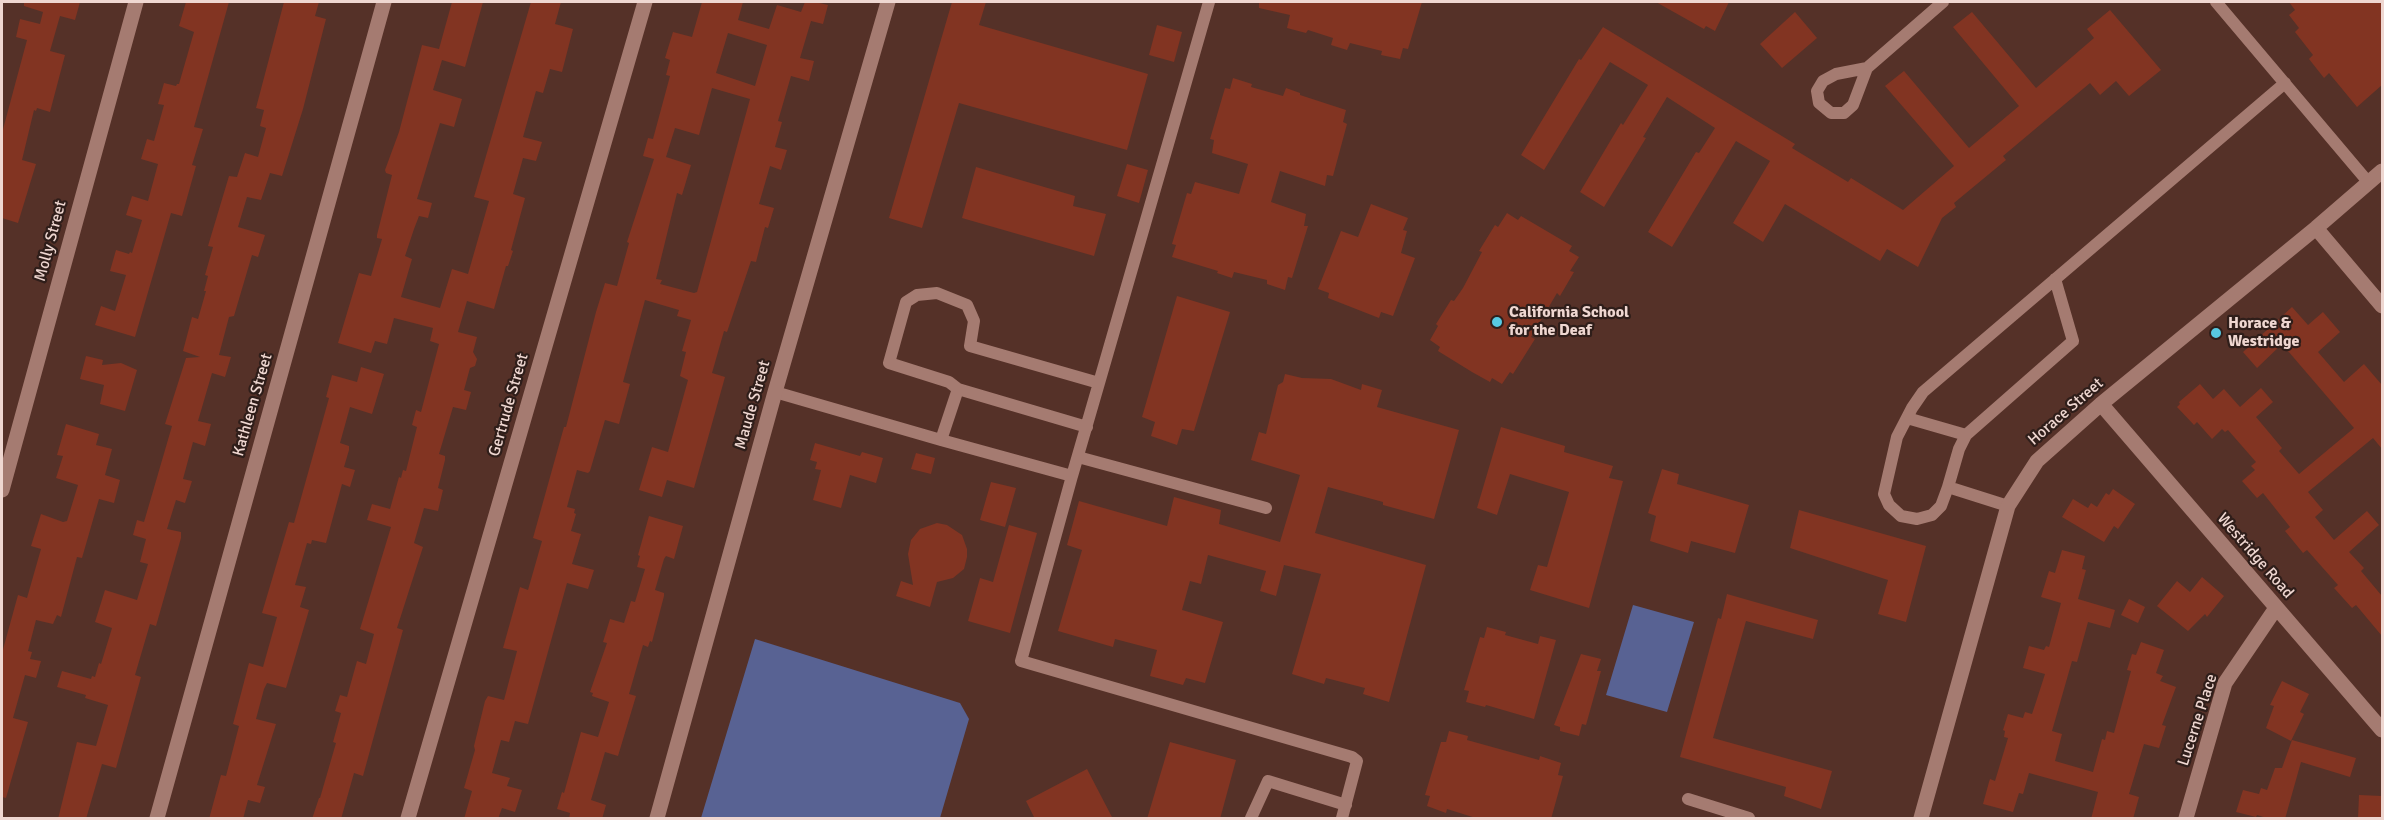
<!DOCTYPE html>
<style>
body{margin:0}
#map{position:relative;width:2384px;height:820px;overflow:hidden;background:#553128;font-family:Signika,sans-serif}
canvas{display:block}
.frame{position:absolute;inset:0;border:3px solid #efd7d1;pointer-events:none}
</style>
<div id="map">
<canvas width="2384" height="820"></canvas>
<div class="frame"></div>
</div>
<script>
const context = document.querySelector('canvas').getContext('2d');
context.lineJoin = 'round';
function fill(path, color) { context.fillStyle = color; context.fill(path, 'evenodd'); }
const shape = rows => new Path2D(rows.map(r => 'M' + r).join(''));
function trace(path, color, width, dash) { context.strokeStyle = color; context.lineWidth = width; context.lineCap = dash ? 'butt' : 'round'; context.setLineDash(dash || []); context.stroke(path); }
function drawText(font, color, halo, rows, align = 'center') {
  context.font = font + ' Signika,sans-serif'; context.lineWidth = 4.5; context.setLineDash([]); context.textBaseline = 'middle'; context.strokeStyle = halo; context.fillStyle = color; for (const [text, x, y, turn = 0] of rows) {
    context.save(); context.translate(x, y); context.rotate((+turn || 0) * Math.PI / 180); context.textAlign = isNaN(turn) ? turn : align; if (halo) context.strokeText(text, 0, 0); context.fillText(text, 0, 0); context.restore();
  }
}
const green = shape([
 [1633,605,1694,622,1667,712,1606,695],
 [755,639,960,703,969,719,940,818,701,818]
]);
const building = shape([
 [24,2,80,2,75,20,60,16,50,51,65,55,50,112,37,108,36,111,34,110,22,160,36,164,18,223,2,218,2,133,27,40,16,37,20,19,40,24,43,12,24,6],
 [186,2,229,2,194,127,203,129,192,165,196,166,182,216,171,213,135,337,95,325,101,306,115,311,126,275,110,271,116,250,129,254,130,252,132,253,142,220,126,215,132,196,148,201,158,164,141,159,147,139,154,141,164,105,158,104,164,83,176,86,177,84,179,84,194,32,179,26],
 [284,2,319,2,315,16,326,19,303,109,282,176,270,173,261,200,247,197,238,227,265,235,258,257,252,255,234,316,229,317,219,355,231,357,225,377,212,373,198,421,211,424,205,446,193,442,183,479,192,481,185,503,176,500,167,529,181,532,181,538,156,626,150,624,135,675,141,677,116,768,102,764,86,819,58,819,77,742,96,746,108,705,85,698,86,695,57,687,62,671,91,679,92,676,95,677,99,663,101,664,112,628,95,622,105,590,137,600,148,564,140,562,146,539,133,535,137,520,144,522,172,426,165,424,186,358,200,357,183,351,192,317,198,319,206,291,204,291,208,276,205,275,213,247,208,246,229,176,237,177,245,153,258,157,266,128,260,126,264,110,256,108],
 [452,2,483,2,465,67,442,60,433,90,462,99,454,127,440,123,417,199,432,203,428,218,419,216,414,229,405,256,412,259,401,297,440,308,452,269,468,274,489,201,474,197,531,2,561,2,555,24,573,29,562,72,550,69,543,93,536,91,523,137,542,142,536,161,523,158,513,194,525,198,511,250,513,251,508,266,506,266,494,309,467,301,458,332,477,337,473,352,477,359,475,366,470,368,464,390,471,392,466,410,453,407,439,454,445,456,445,460,438,488,443,490,438,511,424,508,414,543,423,547,397,628,403,630,363,776,354,773,341,819,312,819,319,798,320,798,336,743,333,742,341,713,335,711,340,695,347,697,357,661,366,664,374,634,360,629,391,527,367,520,372,504,390,509,399,477,401,478,403,470,406,471,417,427,412,425,416,410,421,412,439,344,430,341,433,328,394,318,387,344,375,341,371,353,338,343,359,273,371,276,382,239,377,238,377,235,392,175,386,173,385,170,399,132,422,45,439,49],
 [702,2,743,2,738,20,769,29,777,5,801,12,805,2,815,2,828,5,823,24,811,21,800,58,814,61,809,81,791,76,778,121,782,122,775,147,787,150,781,170,770,166,759,204,774,208,768,228,765,227,756,262,751,261,727,332,724,331,712,373,725,377,694,488,667,480,662,497,639,490,652,447,668,452,688,380,680,376,686,352,682,351,691,320,677,316,679,310,645,300,623,382,630,384,619,424,605,420,590,471,588,473,577,470,567,507,575,509,574,513,576,514,571,531,581,534,572,564,594,570,588,589,567,583,528,724,515,721,509,742,501,740,492,773,510,778,507,786,522,790,515,812,502,808,498,819,464,819,472,791,464,788,475,750,474,746,485,701,488,696,504,700,517,651,503,648,520,587,528,590,542,541,533,538,564,427,566,427,596,312,605,283,617,286,629,243,627,242,654,159,643,156,648,138,653,139,670,76,666,75,670,60,665,58,673,32,692,37],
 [728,33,767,45,755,86,716,73],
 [712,88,750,99,697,292,694,293,660,284,662,280,656,279,677,193,682,195,691,165,666,157,675,128,699,135],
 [952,2,986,2,979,25,1148,74,1127,150,959,103,922,228,889,218],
 [1259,2,1422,2,1408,49,1403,48,1400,59,1381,55,1382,51,1350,43,1347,50,1331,45,1333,38,1308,30,1306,33,1287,28,1290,15,1259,8],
 [1656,2,1729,2,1715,31,1706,26,1704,29],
 [2289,2,2382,2,2382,85,2357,107,2329,73,2324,78,2309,59,2313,55,2295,32,2299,28,2289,15,2295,10],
 [2110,10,2161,70,2129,96,2116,81,2100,95,2090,83,2003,156,2006,160,1954,203,1956,207,1942,218,1918,267,1887,249,1880,261,1785,204,1763,242,1733,223,1770,161,1736,141,1672,247,1648,232,1696,152,1699,153,1715,128,1667,97,1643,137,1646,138,1604,207,1580,192,1621,123,1623,125,1648,85,1610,62,1544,170,1521,155,1579,59,1581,60,1603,27,1795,144,1792,148,1848,182,1851,178,1903,210,1954,166,1885,86,1904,71,1969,148,2019,106,1953,27,1972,12,2036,88,2094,38,2087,29],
 [1795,12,1817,38,1782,68,1760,44],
 [1157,25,1182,32,1174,62,1149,55],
 [1233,78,1252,84,1251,87,1283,96,1286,88,1300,93,1300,95,1346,110,1343,122,1347,124,1333,176,1327,175,1325,186,1280,171,1271,202,1306,214,1304,226,1308,226,1292,278,1288,277,1285,290,1267,284,1267,280,1234,272,1232,278,1217,273,1218,271,1172,257,1176,245,1172,244,1187,193,1191,194,1195,182,1239,194,1248,164,1212,153,1214,140,1210,139,1225,88,1230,89],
 [1127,164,1148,170,1139,203,1117,196],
 [976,167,1075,196,1073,206,1106,214,1094,256,962,218],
 [1371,204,1408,218,1403,230,1407,231,1401,253,1415,258,1393,316,1381,312,1379,318,1328,298,1329,293,1318,289,1341,231,1358,237],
 [1507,213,1518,220,1521,216,1572,246,1569,251,1579,257,1570,271,1574,272,1560,296,1557,293,1531,337,1535,339,1513,374,1510,372,1502,384,1492,378,1490,382,1472,372,1438,351,1440,347,1430,340,1438,326,1436,324,1451,300,1454,301,1463,288,1482,252,1479,251,1495,225,1498,227],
 [1177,296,1230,312,1194,431,1182,429,1177,445,1151,436,1155,422,1142,417],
 [2292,307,2308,325,2323,312,2340,332,2318,352,2344,382,2364,364,2382,385,2382,449,2373,438,2308,492,2323,510,2315,517,2334,540,2367,511,2379,525,2349,552,2364,568,2361,571,2382,596,2382,636,2356,605,2352,608,2334,588,2338,585,2307,550,2303,553,2285,531,2290,527,2263,493,2257,498,2242,481,2255,470,2251,466,2256,462,2228,430,2225,432,2222,429,2212,439,2197,422,2194,425,2177,407,2180,404,2179,402,2200,384,2213,399,2224,389,2240,407,2261,388,2273,402,2256,417,2282,448,2279,451,2299,474,2354,428,2282,344,2257,368,2243,352],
 [86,356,103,360,102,365,121,363,137,370,125,411,100,404,104,385,80,379],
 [361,367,384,374,372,414,350,407,340,443,349,446,349,450,344,467,355,470,350,487,342,484,326,543,312,540,311,544,307,543,295,585,306,587,300,607,309,610,286,688,267,683,264,689,256,719,276,724,257,785,265,787,260,803,248,800,243,819,209,819,221,775,226,776,239,726,233,724,249,663,263,667,277,617,262,613,289,522,294,523,329,398,326,397,332,375,357,382],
 [1285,374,1302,378,1331,379,1361,390,1362,384,1382,390,1377,407,1459,430,1434,519,1383,505,1383,502,1328,487,1315,533,1426,565,1389,702,1363,694,1365,688,1326,678,1324,684,1292,674,1321,574,1284,565,1276,596,1260,591,1266,571,1208,555,1201,584,1190,581,1182,610,1223,622,1205,683,1186,678,1183,685,1150,676,1157,650,1115,639,1113,647,1058,631,1082,550,1067,545,1079,501,1167,526,1174,497,1221,510,1219,524,1280,542,1300,475,1251,460,1259,432,1266,434,1278,385,1283,382],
 [66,424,99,434,96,445,112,449,105,475,120,480,114,503,99,499,82,558,77,557,61,617,57,615,53,624,36,620,28,651,32,652,30,659,41,661,36,678,25,675,13,718,28,722,6,798,2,797,2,653,18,595,27,598,41,549,31,546,41,514,63,522,67,521,78,485,56,478,63,456,57,455],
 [1501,427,1565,446,1564,452,1613,466,1609,478,1623,481,1589,608,1530,590,1538,565,1547,567,1569,492,1510,474,1497,515,1477,508],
 [815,443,860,456,862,452,883,458,876,483,850,475,841,508,813,500,821,470,815,469,817,462,810,460],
 [916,453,935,458,931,474,911,469],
 [1662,469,1679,474,1677,484,1749,505,1735,553,1691,541,1688,553,1650,541,1656,516,1648,513],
 [991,482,1016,488,1005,527,980,520],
 [2113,489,2135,504,2118,529,2114,526,2104,542,2062,517,2073,499,2088,508,2091,503,2097,507,2106,493,2109,495],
 [1799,510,1926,546,1906,622,1878,614,1888,580,1790,548],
 [649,516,683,526,674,559,666,556,664,559,655,590,664,593,664,596,652,642,650,641,648,647,643,645,629,694,636,696,618,756,605,752,591,800,606,805,602,819,569,819,570,813,557,809,562,792,564,793,581,732,598,737,609,702,592,696,593,693,590,692,607,643,603,642,610,619,624,623,631,601,635,602,645,569,637,567,640,556,638,555],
 [937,523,947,525,962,535,967,549,967,557,964,569,953,578,937,582,930,607,896,596,901,581,913,585,908,554,911,540,920,529],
 [1009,525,1037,533,1010,633,968,621,980,578,993,582],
 [2062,550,2085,556,2082,569,2086,570,2078,599,2115,610,2110,628,2088,622,2077,662,2072,661,2052,731,2062,734,2055,761,2093,772,2102,739,2105,740,2107,731,2114,733,2131,671,2127,670,2132,654,2136,655,2141,642,2164,650,2156,673,2163,676,2160,681,2176,687,2162,725,2166,726,2159,748,2144,744,2129,794,2139,797,2133,819,2091,819,2098,792,2029,773,2023,794,2019,793,2013,812,1983,804,1989,782,1990,779,1995,781,2008,738,2004,737,2005,731,2003,730,2008,714,2023,718,2025,712,2032,714,2036,702,2045,674,2023,668,2029,646,2044,650,2046,646,2049,647,2061,603,2041,597,2049,571,2055,573],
 [2202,577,2224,596,2207,617,2205,614,2188,631,2157,606,2177,581,2190,592],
 [1727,594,1818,620,1813,639,1746,621,1713,738,1832,771,1821,809,1784,796,1786,787,1680,757,1718,618,1721,619],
 [2129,599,2145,607,2138,623,2121,615],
 [1487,627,1506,632,1505,635,1538,644,1540,636,1556,640,1534,719,1486,705,1485,707,1466,702,1469,691,1464,690,1480,637,1484,638],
 [1581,654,1601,659,1597,671,1601,671,1586,725,1582,724,1579,736,1560,731,1560,727,1554,725],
 [2282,681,2309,694,2300,712,2304,714,2291,741,2266,728,2274,706,2270,705],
 [1449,731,1468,736,1467,740,1539,760,1540,756,1561,763,1558,775,1563,776,1551,819,1479,819,1447,809,1446,813,1427,806,1430,796,1425,795,1441,742,1446,742],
 [2292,740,2356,758,2350,777,2301,762,2285,819,2270,819,2257,815,2256,817,2236,812,2243,790,2259,794,2261,788,2267,790,2275,768,2282,768],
 [1170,742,1236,760,1220,819,1147,819],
 [1087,769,1113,819,1035,819,1026,801],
 [2359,795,2382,796,2382,819,2358,819]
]);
const service = shape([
 [2216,2,2369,183],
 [1867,68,1853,105,1844,113,1831,113,1819,103,1817,91,1823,81,1836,74,1867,68,1943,2],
 [1099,383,1209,2],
 [958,389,1087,427],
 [775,392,941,440,1072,476,1099,383,970,346,974,321,967,305,937,293,917,295,906,302,889,363,949,382,958,389,941,440],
 [1907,418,1966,435],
 [1078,457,1266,508],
 [1072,476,1021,661,1352,757,1357,761,1342,818],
 [1948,487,1959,449,1966,435,2073,341,2055,279],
 [2008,506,1948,487,1941,506,1932,515,1917,519,1901,516,1889,505,1884,494,1897,437,1912,408,1923,392,2285,83],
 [1688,799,1749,818],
 [1251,818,1268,781,1346,805]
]);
const minor = shape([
 [2316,228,2382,306],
 [2101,404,2382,730],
 [2,490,136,2],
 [157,818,384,2],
 [408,818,645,2],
 [1921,818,2008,506,2037,461,2101,404,2316,228,2382,171],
 [2186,818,2225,683,2276,608]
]);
const tertiary = shape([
 [657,818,775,392,888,2]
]);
const markers = [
 [1497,322,6,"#57c9e2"],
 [2216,333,6,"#57c9e2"]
];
const streetNames = [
 ["Molly Street",51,241,-75],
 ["Kathleen Street",253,405,-74],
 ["Gertrude Street",509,405,-74],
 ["Maude Street",753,405,-74],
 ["Horace Street",2066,412,-41],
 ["Westridge Road",2255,556,49],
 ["Lucerne Place",2198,720,-72]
];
const poiNames = [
 ["California School",1509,313],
 ["for the Deaf",1509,331],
 ["Horace &",2228,324],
 ["Westridge",2228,342]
];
fill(green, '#586293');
fill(building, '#823422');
trace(service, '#a57b71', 12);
trace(minor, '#a57b71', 15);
trace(tertiary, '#a57b71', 15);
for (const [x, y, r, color] of markers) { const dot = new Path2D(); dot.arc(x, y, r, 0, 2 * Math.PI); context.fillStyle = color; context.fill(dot); trace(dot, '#2f1e1a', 2); }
drawText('16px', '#efd7d1', '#2f1e1a', streetNames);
drawText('bold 16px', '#efd7d1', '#2f1e1a', poiNames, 'left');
</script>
